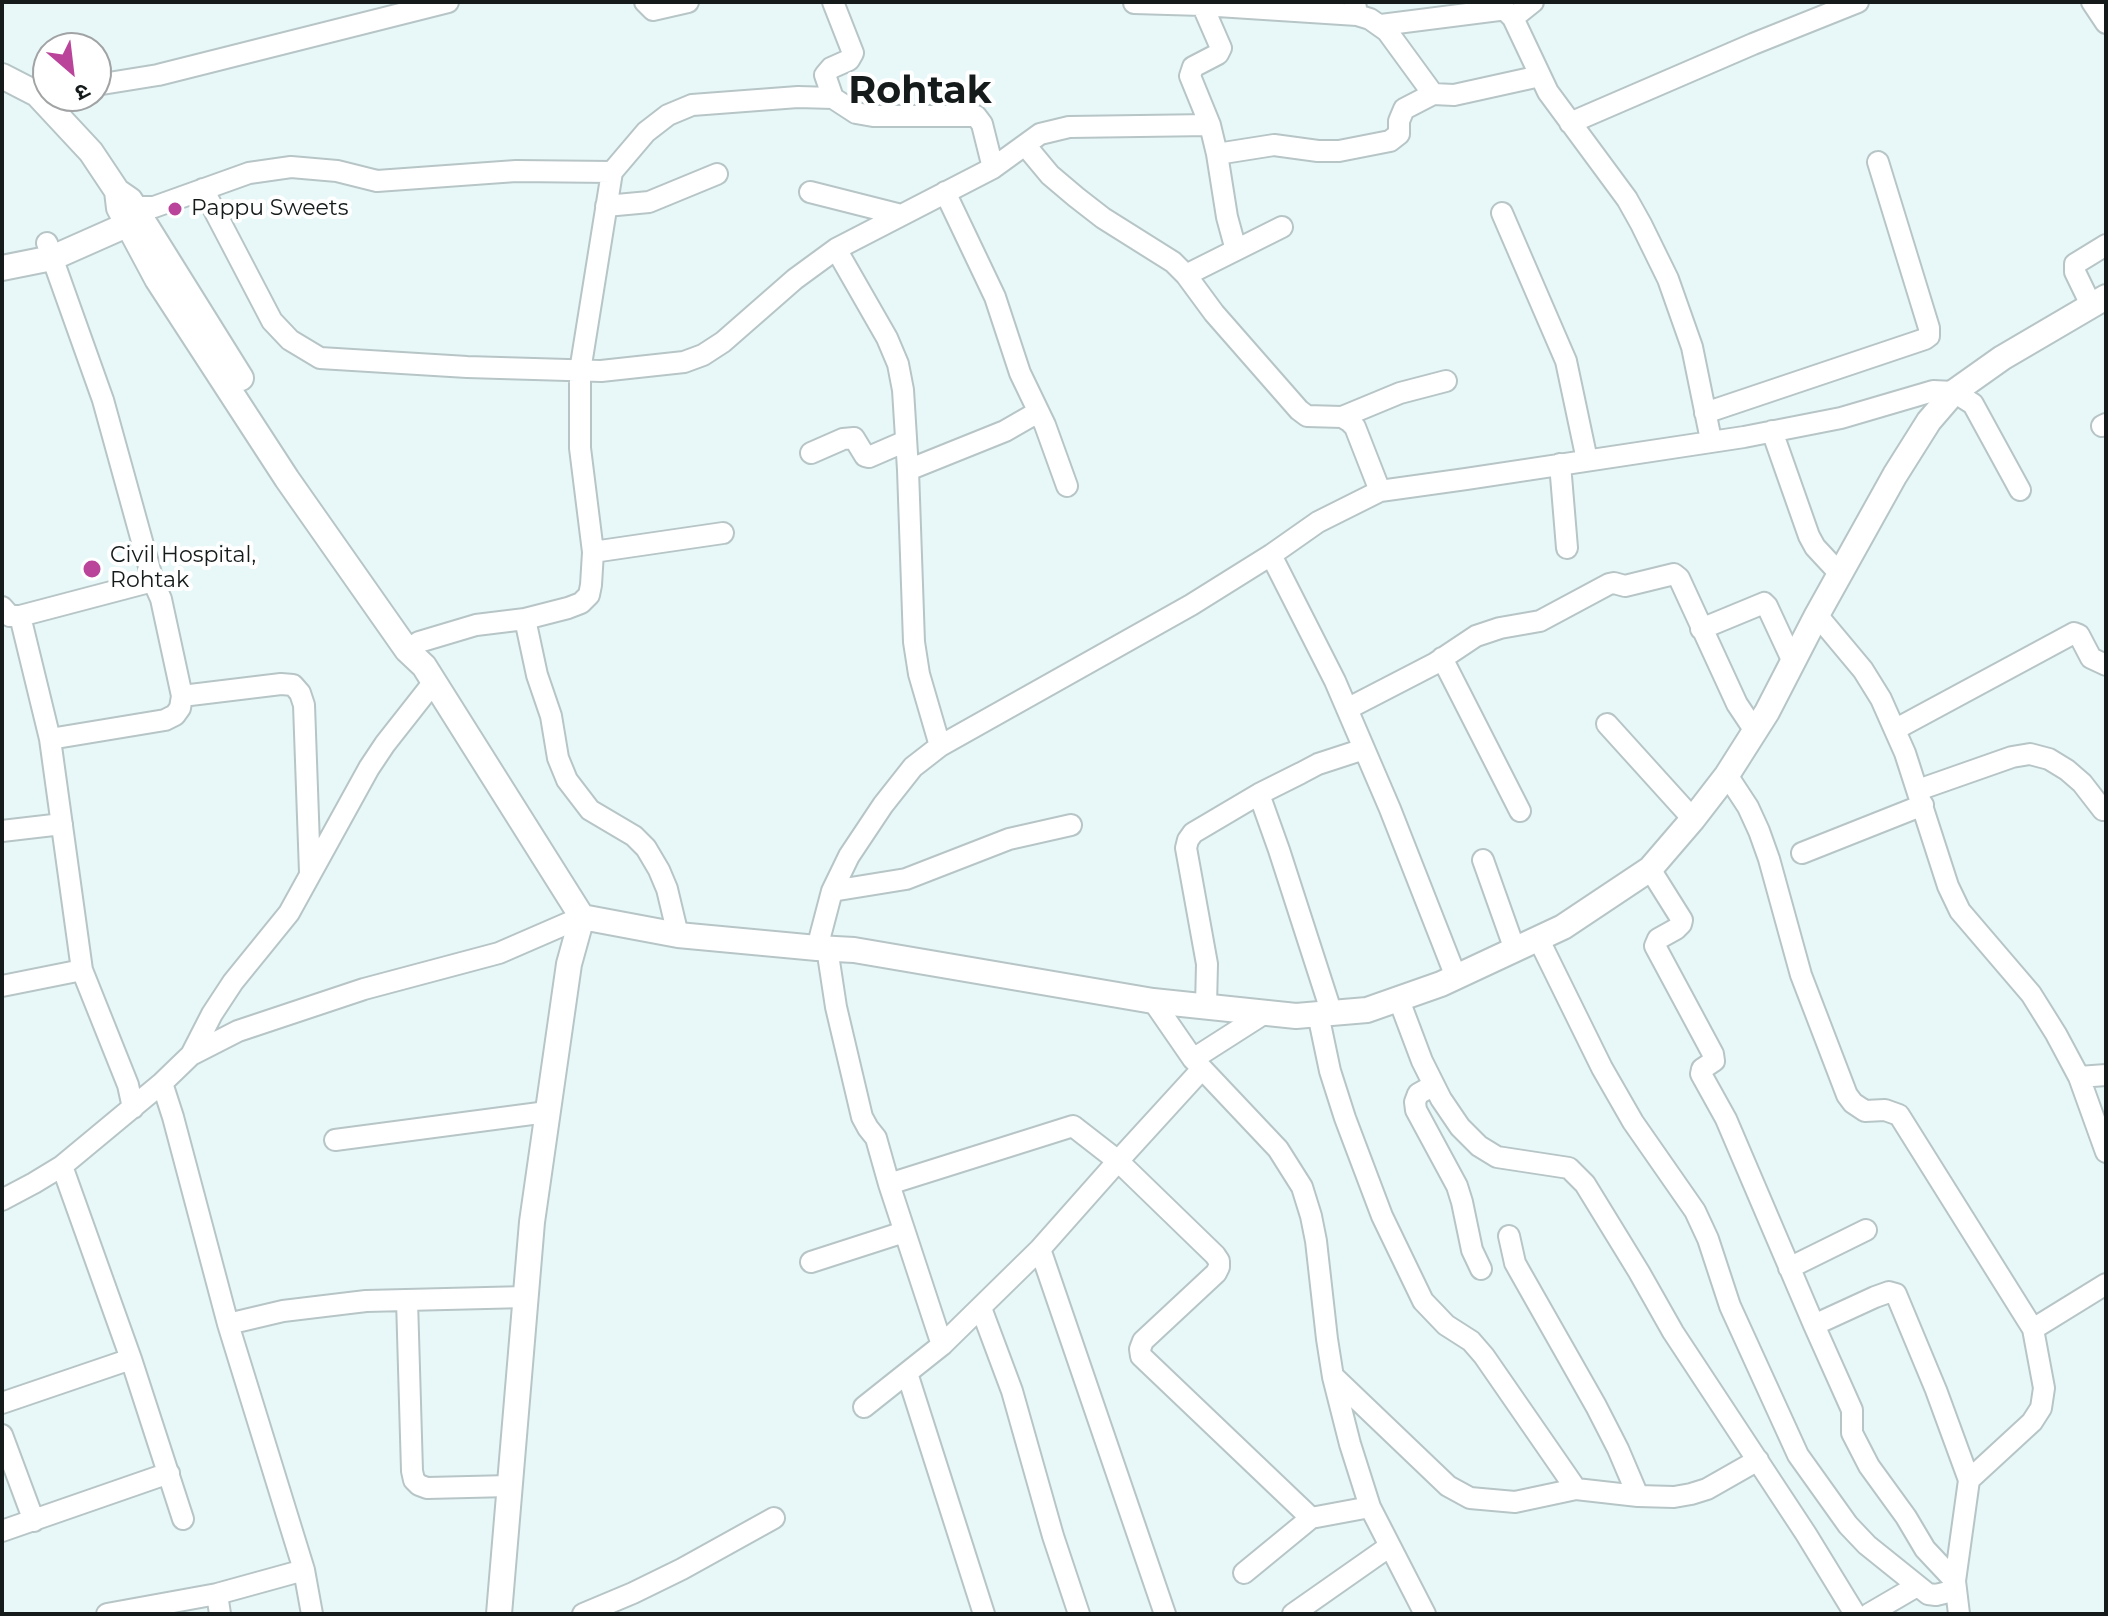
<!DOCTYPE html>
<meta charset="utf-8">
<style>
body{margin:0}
#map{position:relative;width:2108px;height:1616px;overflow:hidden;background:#e8f8f9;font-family:Montserrat,"Noto Sans Devanagari",sans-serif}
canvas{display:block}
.frame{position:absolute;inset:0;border:4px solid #151a1b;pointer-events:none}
.north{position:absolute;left:32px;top:32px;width:80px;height:80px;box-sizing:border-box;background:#fff;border:2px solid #a1a3a4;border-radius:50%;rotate:152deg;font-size:22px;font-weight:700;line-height:32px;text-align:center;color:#151a1b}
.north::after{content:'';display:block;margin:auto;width:28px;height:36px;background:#ba449a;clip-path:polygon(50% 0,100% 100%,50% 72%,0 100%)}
</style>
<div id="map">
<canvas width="2108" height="1616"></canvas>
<div class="frame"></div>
<div class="north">उ</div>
</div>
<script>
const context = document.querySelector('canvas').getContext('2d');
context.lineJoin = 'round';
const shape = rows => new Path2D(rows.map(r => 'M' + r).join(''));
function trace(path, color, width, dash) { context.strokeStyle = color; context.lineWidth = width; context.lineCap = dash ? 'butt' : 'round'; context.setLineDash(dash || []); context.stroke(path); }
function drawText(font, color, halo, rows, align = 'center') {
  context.font = font + ' Montserrat,sans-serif'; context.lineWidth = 8; context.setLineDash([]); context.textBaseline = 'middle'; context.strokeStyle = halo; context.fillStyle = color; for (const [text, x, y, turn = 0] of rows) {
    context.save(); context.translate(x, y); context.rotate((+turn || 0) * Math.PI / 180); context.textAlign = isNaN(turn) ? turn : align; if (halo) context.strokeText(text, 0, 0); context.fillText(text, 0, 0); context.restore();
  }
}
const minor = shape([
 [645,2,653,10,688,2],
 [1201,2,1221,48,1218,54,1193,67,1190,76,1210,125,1217,154,1227,217,1236,250],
 [1355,2,1357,15,1370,19,1387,31,1433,94,1454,95,1540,76],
 [2092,2,2106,23],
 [1134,3,1202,5,1357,15],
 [1513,18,1533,2],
 [1381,25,1499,10,1505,10,1513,18,1548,92,1627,199,1641,224,1668,279,1692,347,1711,440],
 [96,85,158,75,448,2],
 [833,98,825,75,831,68,849,60,853,53,833,2],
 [1570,123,1753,44,1858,2],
 [1025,145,1050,175,1076,197,1103,218,1173,262,1186,275,1214,313,1299,410,1307,416,1342,417,1349,421,1355,427,1380,491],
 [1217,154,1274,145,1318,151,1339,151,1390,141,1399,134,1399,121,1404,109,1433,94],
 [203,189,272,321,290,340,320,358,467,367,601,371,684,362,703,355,723,342,795,279,836,249,993,168,1040,134,1069,127,1210,125],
 [810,192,901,215],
 [945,192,995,297,1020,373,1045,425,1067,486],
 [606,206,649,202,717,174],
 [135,207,154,207,249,173,291,167,337,171,377,181,516,171,612,172,646,132,668,115,692,105,798,97,833,98,856,113,873,116,976,116,982,124,993,168],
 [1502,213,1566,361,1587,460],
 [47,243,103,400,153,581,161,599,182,696,180,708,175,715,165,720,50,739],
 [836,249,887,338,898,364,903,390,908,470,914,642,919,674,940,746],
 [1186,275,1282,227],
 [2091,305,2075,272,2075,264,2106,245],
 [1705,413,1925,339,1929,336,1929,328,1878,162],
 [1342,417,1400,393,1446,381],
 [2102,426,2106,424],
 [1772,431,1809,536,1815,547,1841,575],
 [811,453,843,439,854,438,865,456,869,457,906,441],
 [1560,464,1567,548],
 [908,470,1005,431,1038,412],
 [593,552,723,533],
 [1271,555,1335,681,1390,809,1456,977],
 [2,607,10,616,20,616,153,581],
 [1817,615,1863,670,1881,699,1905,753,1948,886,1960,911,2031,994,2056,1034,2079,1077,2106,1152],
 [20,616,50,739,82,970,128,1085,133,1108],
 [525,619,537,675,551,716,558,758,567,780,590,810,634,836,646,848,659,870,667,889,678,935],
 [1701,629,1764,603,1767,606,1793,662],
 [407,650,419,642,476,625,525,619,568,608,581,603,589,595,591,585,593,552,580,448,580,371,612,172],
 [1442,658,1520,811],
 [182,696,281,684,293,685,300,693,304,705,310,873],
 [1347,709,1434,664,1476,636,1500,628,1540,621,1609,584,1614,583,1625,586,1674,574,1679,578,1737,704,1755,731],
 [1607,724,1693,819],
 [1896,729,2074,633,2079,635,2091,658,2106,665],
 [1727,775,1748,807,1759,831,1769,859,1801,975,1847,1095,1853,1103,1865,1111,1885,1110,1899,1115,2033,1329,2044,1388,2041,1408,2032,1422,1969,1480,1955,1581,1959,1614],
 [1918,790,2012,757,2030,754,2049,759,2067,770,2082,783,2103,810],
 [1259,794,1279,850,1332,1014],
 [2,831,62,824],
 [1802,853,1923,805],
 [1483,860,1515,950],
 [1650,869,1682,920,1681,924,1676,929,1658,939,1655,946,1713,1054,1714,1061,1702,1069,1701,1074,1726,1119,1814,1325,1852,1410,1852,1433,1869,1466,1906,1517,1925,1549,1955,1581],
 [832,891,906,879,1009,839,1071,825],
 [1538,938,1602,1068,1633,1122,1695,1211,1708,1239,1730,1306,1798,1455,1848,1525,1867,1545,1928,1594,1936,1595,1956,1590],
 [817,948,832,891,849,856,883,805,913,767,940,746,1191,605,1271,555,1318,522,1380,491,1466,479,1744,437,1841,418,1933,391,1954,392,1973,404,2020,490],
 [827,948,836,1007,862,1117,868,1128,876,1138,889,1184,942,1345],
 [2,986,82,970],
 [1399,1000,1422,1061,1441,1099,1460,1127,1479,1146,1497,1157,1569,1168,1585,1184,1639,1272,1673,1332,1806,1534,1855,1614],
 [1153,1001,1193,1059,1278,1149,1302,1187,1311,1216,1316,1241,1327,1339,1333,1377,1350,1444,1370,1507,1425,1614],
 [1206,1006,1207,964,1186,848,1188,840,1193,833,1259,794,1301,773,1318,764,1364,749],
 [1318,1014,1330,1071,1345,1118,1382,1216,1423,1301,1446,1325,1471,1341,1484,1356,1576,1489],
 [191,1055,212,1014,233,982,289,913,369,768,385,744,433,683],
 [1193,1059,1265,1013],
 [2079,1077,2106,1075],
 [162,1083,173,1117,228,1324,304,1570,312,1614],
 [1434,1085,1418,1094,1415,1102,1416,1110,1457,1186,1462,1202,1472,1250,1481,1269],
 [335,1140,547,1112],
 [62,1166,131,1359,183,1519],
 [889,1184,1073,1126,1118,1161,1215,1255,1219,1261,1219,1267,1216,1273,1143,1341,1140,1349,1141,1356,1311,1518],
 [2,1200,34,1183,62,1166,162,1083,191,1055,238,1031,364,989,499,953,582,917],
 [1509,1236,1515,1263,1520,1272,1596,1406,1618,1449,1638,1496],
 [1040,1249,1165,1614],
 [811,1262,904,1232],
 [1789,1268,1866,1230],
 [407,1300,412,1471,414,1480,419,1485,427,1488,510,1486],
 [981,1308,1012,1391,1053,1536,1079,1614],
 [228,1324,283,1311,366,1301,526,1297],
 [1814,1325,1875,1297,1889,1292,1896,1294,1936,1390,1969,1480],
 [2033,1329,2106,1284],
 [907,1373,984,1614],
 [1335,1378,1448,1486,1470,1498,1515,1502,1576,1489,1638,1496,1674,1497,1691,1494,1707,1489,1758,1460],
 [2,1403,131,1359],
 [864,1407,942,1345,1040,1249,1118,1161,1202,1069],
 [2,1435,34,1521],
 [2,1531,169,1473],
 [1244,1573,1311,1518,1370,1507],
 [217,1594,220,1614],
 [107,1614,217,1594,304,1570],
 [583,1614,633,1593,682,1569,774,1518],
 [1293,1614,1390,1546],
 [1869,1614,1917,1586]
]);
const tertiary = shape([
 [2,76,37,94,91,152,117,191,130,200,241,378],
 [117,191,119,208,157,279,287,479,407,650,424,666,582,917,569,964,532,1222,499,1614],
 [2,268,52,258,140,219],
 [582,917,678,935,817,948,854,950,1153,1001,1296,1016,1367,1010,1441,984,1563,927,1650,869,1693,819,1727,775,1767,712,1817,615,1895,475,1929,421,1954,392,2002,358,2106,297]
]);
const markers = [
 [175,209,8,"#ba449a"],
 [92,569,10,"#ba449a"]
];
const poiNames = [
 ["Pappu Sweets",191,209],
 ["Civil Hospital,",110,556],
 ["Rohtak",110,581]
];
const townNames = [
 ["Rohtak",920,92]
];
trace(minor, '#b7c5c7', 24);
trace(tertiary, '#b7c5c7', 28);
trace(minor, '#fff', 20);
trace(tertiary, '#fff', 24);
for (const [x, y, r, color] of markers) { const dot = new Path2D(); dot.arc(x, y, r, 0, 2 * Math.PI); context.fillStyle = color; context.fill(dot); trace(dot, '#fff', 3); }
drawText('22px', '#151a1b', '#fff', poiNames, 'left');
drawText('bold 38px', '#151a1b', '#fff', townNames);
</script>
